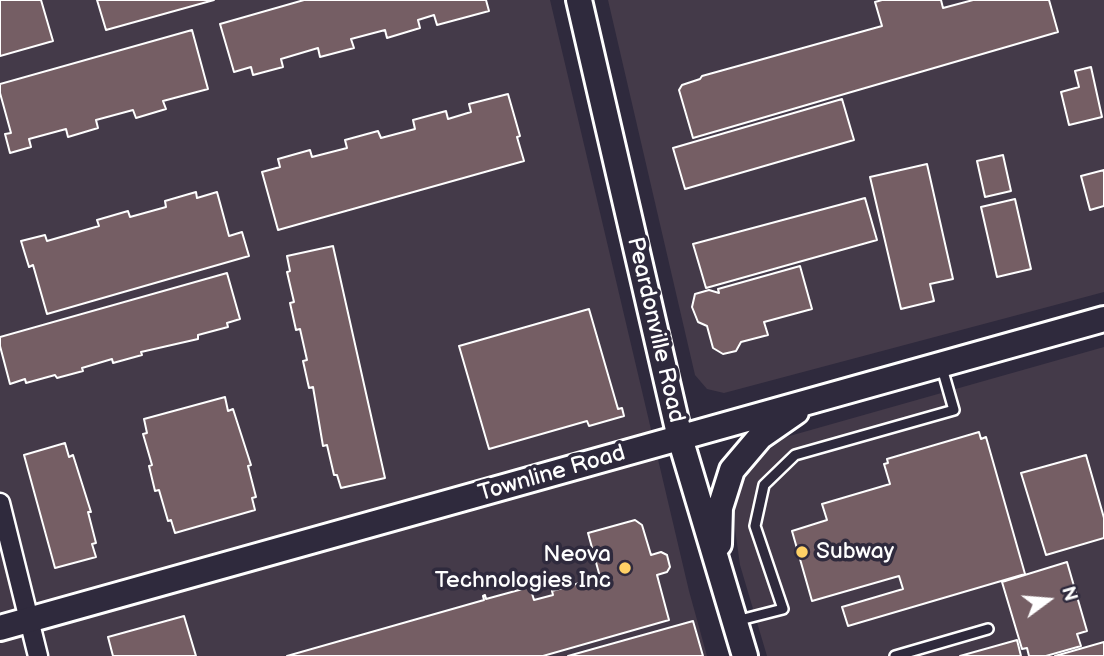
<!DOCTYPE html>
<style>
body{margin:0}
#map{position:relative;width:1104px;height:656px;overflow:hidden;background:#2f2a3d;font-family:"Balsamiq Sans",sans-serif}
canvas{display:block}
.north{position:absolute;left:1013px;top:565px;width:70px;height:70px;-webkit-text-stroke:5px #2f2a3d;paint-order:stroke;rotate:74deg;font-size:19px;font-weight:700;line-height:28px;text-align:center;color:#fff}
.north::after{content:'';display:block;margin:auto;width:24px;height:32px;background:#fff;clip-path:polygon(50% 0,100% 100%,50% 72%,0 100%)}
</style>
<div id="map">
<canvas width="1104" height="656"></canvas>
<div class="north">N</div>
</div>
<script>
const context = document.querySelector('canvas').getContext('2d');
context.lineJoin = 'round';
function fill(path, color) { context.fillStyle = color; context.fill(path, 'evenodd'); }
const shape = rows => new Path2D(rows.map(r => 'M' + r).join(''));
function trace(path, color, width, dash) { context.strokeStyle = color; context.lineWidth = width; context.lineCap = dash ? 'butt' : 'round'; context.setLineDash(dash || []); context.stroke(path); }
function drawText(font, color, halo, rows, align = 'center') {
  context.font = font + ' "Balsamiq Sans",sans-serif'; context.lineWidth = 7; context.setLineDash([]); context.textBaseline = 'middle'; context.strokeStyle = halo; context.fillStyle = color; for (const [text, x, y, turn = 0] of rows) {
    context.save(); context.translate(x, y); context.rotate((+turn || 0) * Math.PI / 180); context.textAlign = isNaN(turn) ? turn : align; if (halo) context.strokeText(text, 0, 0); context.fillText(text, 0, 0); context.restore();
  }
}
const built = shape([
 [0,0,550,0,689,591,707,656,0,656],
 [608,0,1104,0,1104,292,724,393,707,389,695,375],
 [1104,347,1104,656,767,656,740,565,735,529,735,501,745,477,756,459,786,437]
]);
const building = shape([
 [0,0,41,0,53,41,0,56,0,0],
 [97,0,214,0,106,30,97,0],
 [304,0,486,0,489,11,437,25,434,15,418,20,420,28,387,38,385,30,351,39,354,48,320,57,318,48,281,59,283,67,253,75,251,67,234,72,220,24,304,0],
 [882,0,941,0,943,8,973,0,1049,0,1058,32,693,138,679,90,682,85,700,79,702,76,882,26,875,2,882,0],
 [192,30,208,89,163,101,166,109,136,118,133,110,96,120,98,128,68,137,66,129,29,139,31,147,10,153,5,134,11,133,0,93,0,84,192,30],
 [1091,67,1102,117,1069,125,1061,92,1079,87,1075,71,1091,67],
 [508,94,520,136,517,137,524,161,278,230,262,172,280,167,278,159,310,150,312,157,347,148,345,140,378,131,381,138,415,129,413,120,446,111,448,119,471,112,469,104,508,94],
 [842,99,854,140,685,189,673,148,842,99],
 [1003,155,1011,191,985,197,977,161,1003,155],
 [927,164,953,279,930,284,934,301,901,309,870,177,927,164],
 [1104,170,1104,206,1090,210,1081,176,1104,170],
 [196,192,197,198,217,192,229,236,242,232,249,256,47,314,33,265,29,267,21,241,45,235,47,241,99,226,97,220,128,211,130,217,166,207,165,201,196,192],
 [865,198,877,240,706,288,693,244,865,198],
 [1015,199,1031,269,997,277,981,207,1015,199],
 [333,246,385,478,341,488,337,475,334,475,327,445,323,446,313,387,309,388,303,361,307,360,300,329,296,330,290,303,294,302,287,272,290,271,287,256,333,246],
 [800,266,812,309,764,322,768,335,741,342,736,351,723,354,713,348,707,326,698,322,692,307,695,294,709,290,719,293,718,289,800,266],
 [227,273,240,319,227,323,228,327,198,335,198,339,141,352,142,355,113,363,112,359,82,368,83,371,57,378,55,375,26,383,25,379,10,384,0,346,0,337,227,273],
 [589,309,618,409,622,408,624,416,589,426,587,421,489,449,459,346,589,309],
 [225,397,228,411,233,409,251,465,248,466,256,497,252,498,255,510,175,533,171,520,168,521,159,490,155,491,149,466,152,465,143,434,147,433,144,419,225,397],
 [979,432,981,439,986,437,1025,574,848,626,842,607,903,589,899,576,812,601,792,531,827,520,822,504,890,484,884,464,888,463,887,459,979,432],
 [65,443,69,457,73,455,91,512,88,512,96,543,92,544,96,557,55,568,24,455,65,443],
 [1086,455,1104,518,1104,538,1046,555,1021,473,1086,455],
 [635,520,642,525,651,555,661,552,667,555,670,567,667,572,657,575,669,620,543,656,287,656,484,600,483,596,485,595,486,599,530,587,534,600,553,595,552,591,600,577,588,533,635,520],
 [1067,562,1087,631,1077,634,1081,646,1046,656,1029,656,1027,648,1022,649,1002,582,1067,562],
 [184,616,196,656,113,656,108,637,184,616],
 [693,621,703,656,568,656,693,621],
 [1017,640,1021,656,960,656,1017,640],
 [1104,642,1104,656,1055,656,1104,642]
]);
const lane = shape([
 [736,621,783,609,755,526,764,485,795,455,954,410,942,368],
 [895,656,988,629]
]);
const street = shape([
 [0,503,38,656]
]);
const secondary = shape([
 [579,0,680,438,745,656],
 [719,544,720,508,732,470,760,437,796,412],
 [0,628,1104,319]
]);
const markers = [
 [802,552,7,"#ffd166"],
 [625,568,7,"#ffd166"]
];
const streetNames = [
 ["Peardonville Road",655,330,77],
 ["Townline Road",552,474,-16]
];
const poiNames = [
 ["Subway",816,552],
 ["Neova",611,555,"right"],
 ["Technologies Inc",611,581,"right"]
];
fill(built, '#443a49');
fill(building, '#755e64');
trace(building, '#fff', 2);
trace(lane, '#fff', 14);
trace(street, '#fff', 23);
trace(secondary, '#fff', 30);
trace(lane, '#2f2a3d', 9);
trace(street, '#2f2a3d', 18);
trace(secondary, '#2f2a3d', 24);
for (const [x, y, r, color] of markers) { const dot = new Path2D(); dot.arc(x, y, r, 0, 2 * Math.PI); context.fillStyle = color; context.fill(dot); trace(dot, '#2f2a3d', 2.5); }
drawText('23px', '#fff', '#2f2a3d', streetNames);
drawText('23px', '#fff', '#2f2a3d', poiNames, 'left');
</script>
